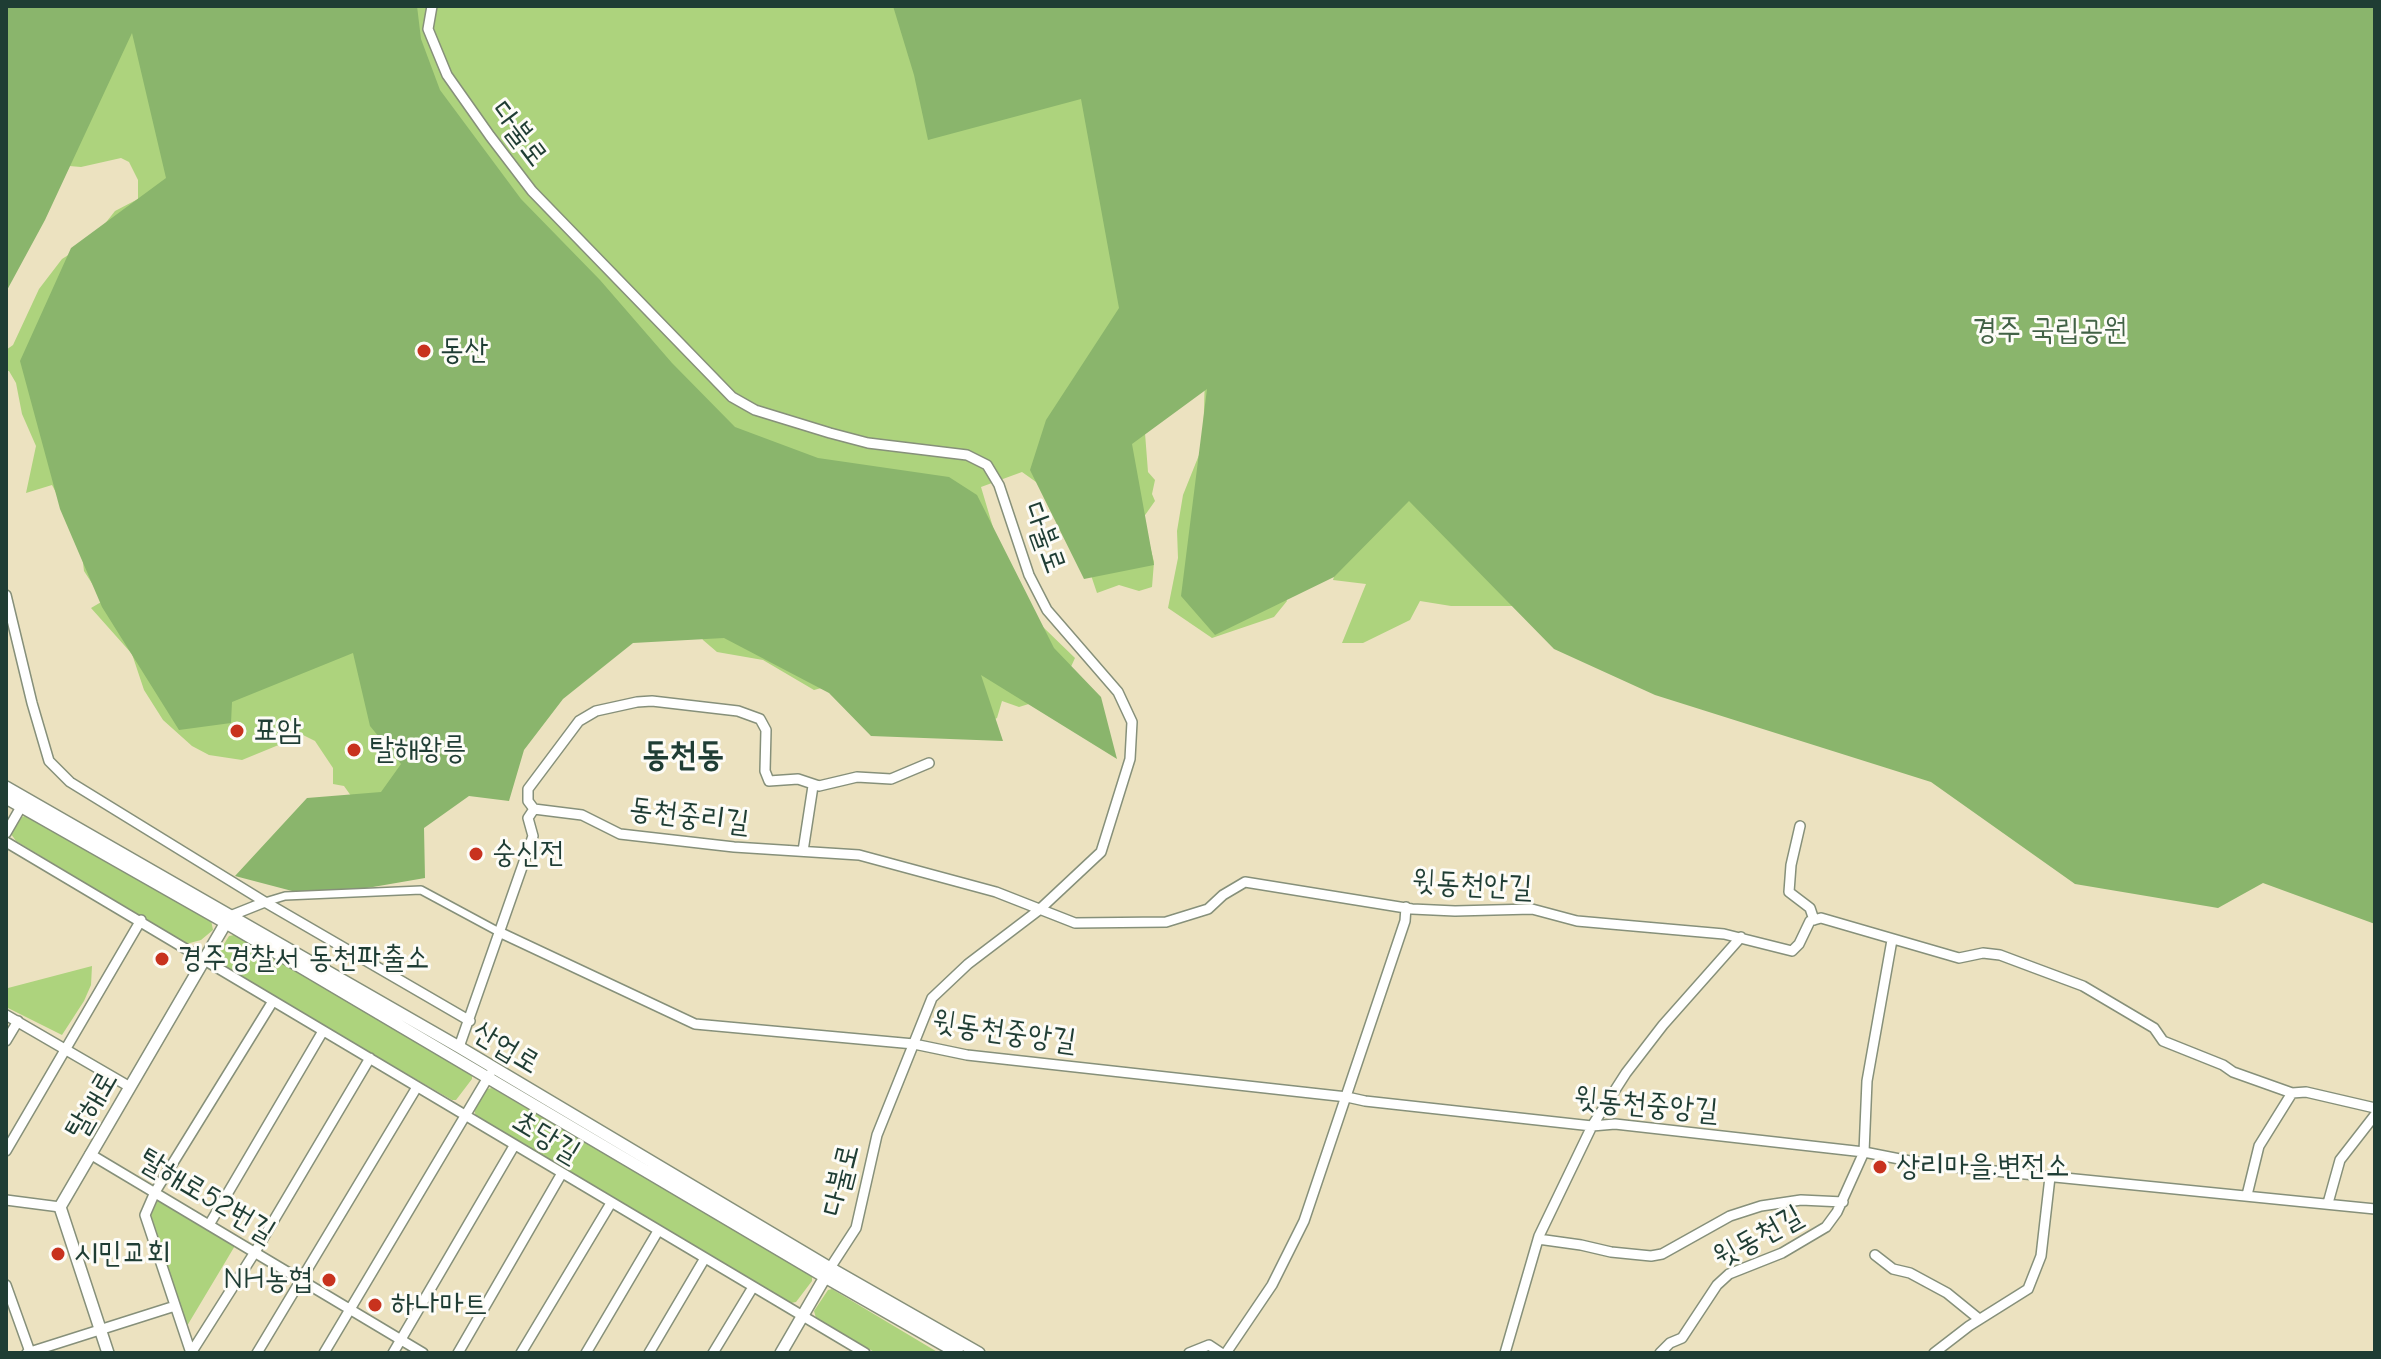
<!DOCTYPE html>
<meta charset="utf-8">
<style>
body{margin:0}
#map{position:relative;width:2381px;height:1359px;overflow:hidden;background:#ece2c0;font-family:"Comic Neue",sans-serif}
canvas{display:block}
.frame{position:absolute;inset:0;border:8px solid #1f3d34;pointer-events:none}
</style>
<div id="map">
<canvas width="2381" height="1359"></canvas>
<div class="frame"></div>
</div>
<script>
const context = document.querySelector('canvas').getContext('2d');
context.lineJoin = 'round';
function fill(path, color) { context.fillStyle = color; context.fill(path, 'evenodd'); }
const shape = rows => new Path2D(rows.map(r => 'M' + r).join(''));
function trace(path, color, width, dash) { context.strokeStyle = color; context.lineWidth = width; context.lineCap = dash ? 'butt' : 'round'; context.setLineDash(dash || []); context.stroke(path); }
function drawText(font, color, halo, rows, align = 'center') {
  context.font = font + ' "Comic Neue","Poor Story",sans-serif'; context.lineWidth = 6; context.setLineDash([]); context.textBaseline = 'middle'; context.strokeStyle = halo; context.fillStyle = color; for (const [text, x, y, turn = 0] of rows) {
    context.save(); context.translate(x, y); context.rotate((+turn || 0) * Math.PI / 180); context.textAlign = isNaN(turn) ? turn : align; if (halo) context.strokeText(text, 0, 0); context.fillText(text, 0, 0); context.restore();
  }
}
const green = shape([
 [6,6,2375,6,1556,606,1451,606,1420,601,1410,620,1363,643,1342,643,1366,584,1333,580,1340,557,1283,593,1287,601,1274,617,1212,638,1168,608,1178,558,1177,531,1183,495,1203,445,1205,374,1144,420,1148,472,1155,480,1152,494,1155,501,1143,518,1154,562,1152,587,1139,591,1119,585,1097,593,1076,531,1053,494,1022,472,981,487,1006,571,1043,627,1075,658,1058,695,1019,707,1002,701,997,718,972,730,840,683,814,690,763,660,717,652,703,640,688,612,643,598,463,781,354,800,344,786,333,784,333,768,315,741,303,735,242,760,209,755,192,746,163,720,144,690,132,654,91,608,108,598,93,585,84,571,80,538,52,485,26,493,36,446,22,414,16,383,9,371,6,371,6,350,13,345,39,289,62,259,92,240,115,211,138,199,138,180,129,162,121,158,81,167,46,164],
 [27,815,211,920,213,930,201,940,186,944,16,841,11,834,22,817],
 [234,935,472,1073,472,1079,456,1100,452,1100,217,964,216,957,229,936],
 [92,966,91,985,84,1001,62,1035,6,1007,8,988],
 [492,1088,812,1275,812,1281,796,1302,791,1303,476,1117,474,1109,487,1089],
 [162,1191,239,1239,187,1326,151,1215],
 [832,1289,939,1353,876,1353,816,1318,814,1311,828,1290]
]);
const forest = shape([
 [6,6,417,6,421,39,440,90,521,199,600,280,672,363,735,427,818,458,949,477,977,495,1054,648,1101,697,1117,759,981,675,1003,741,871,736,829,693,724,638,633,643,563,699,524,750,509,801,469,796,424,828,425,878,315,897,235,876,307,798,381,792,401,764,370,726,353,653,232,702,231,723,179,730,102,607,60,509,20,361,71,248,166,178,132,33,45,220,6,292],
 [893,6,2375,6,2375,924,2263,883,2218,908,2075,884,1931,782,1655,695,1554,649,1409,501,1334,577,1215,635,1181,596,1207,389,1132,444,1154,565,1084,579,1030,470,1046,420,1119,308,1081,99,928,140,914,75]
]);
const pedestrian = shape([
 [265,902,285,896,421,890,499,932]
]);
const minor = shape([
 [432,6,428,29,447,75,490,136,532,191,732,397,755,410,830,433,868,443,967,455,987,465,999,485,1029,575,1047,610,1118,692,1132,722,1130,759,1101,852,1039,910,968,964,932,998,877,1135,856,1228,830,1268],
 [6,595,32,703,49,761,70,782,265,902,470,1021],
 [534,809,528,801,528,789,579,721,596,711,637,702,652,701,738,711,760,719,766,730,765,771,769,781,798,779,819,786,857,777,891,779,929,763],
 [1800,826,1791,865,1789,892,1810,908,1814,920],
 [6,833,21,807],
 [6,842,865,1353],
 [803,851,813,786],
 [230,916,265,902],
 [499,932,695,1024,914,1044,967,1055,1347,1097,1365,1101,1592,1126,1615,1124,1864,1152,1925,1164,2375,1209],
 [6,1015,130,1087],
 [6,1041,18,1021],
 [459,1047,533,836,528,818,534,809,582,815,620,834,734,847,859,855,996,892,1075,923,1166,922,1208,909,1223,895,1245,882,1412,909,1455,911,1532,909,1577,921,1724,934,1792,951,1799,944,1810,921,1821,918,1959,958,1983,953,2000,955,2032,967,2083,986,2154,1028,2163,1041,2223,1065,2233,1072,2292,1093],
 [6,1151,141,920],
 [90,1154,423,1353],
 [2247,1195,2259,1146,2292,1093,2306,1092,2375,1108],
 [6,1200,60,1207],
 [2328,1203,2340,1160,2375,1115],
 [209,1225,323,1031],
 [1538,1239,1581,1245,1611,1252,1651,1256,1662,1254,1730,1216,1761,1206,1801,1200,1843,1202],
 [1875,1255,1893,1269,1910,1273,1947,1293,1979,1319],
 [6,1285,30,1352],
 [27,1353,175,1306],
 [191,1353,145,1215,155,1192,273,1001],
 [191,1353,255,1252,370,1058],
 [257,1353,417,1087],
 [324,1353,490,1074],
 [393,1353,514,1146],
 [458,1353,562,1173],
 [521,1353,611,1203],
 [586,1353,658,1231],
 [649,1353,705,1258],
 [713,1353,753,1287],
 [1189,1353,1209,1345,1221,1353],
 [1226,1353,1272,1285,1304,1221,1405,921,1406,907],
 [1505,1353,1539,1236,1592,1126,1626,1073,1663,1025,1741,937],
 [1660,1353,1670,1343,1682,1338,1717,1285,1729,1274,1782,1253,1826,1227,1837,1212,1864,1152,1867,1081,1892,940],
 [1934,1353,1969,1326,2028,1289,2041,1256,2050,1177]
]);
const tertiary = shape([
 [6,787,459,1047,830,1268,979,1353],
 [6,798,226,923,825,1277,958,1353],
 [108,1353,60,1207,228,919],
 [781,1353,828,1272]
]);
const markers = [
 [424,351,8,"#c8321e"],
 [237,731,8,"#c8321e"],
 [354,750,8,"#c8321e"],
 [476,854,8,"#c8321e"],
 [162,959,8,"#c8321e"],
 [1880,1167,8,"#c8321e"],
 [58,1254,8,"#c8321e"],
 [329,1280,8,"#c8321e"],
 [375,1305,8,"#c8321e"]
];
const streetNames = [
 ["다불로",519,134,53],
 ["다불로",1044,538,70],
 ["동천중리길",689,816,7],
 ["윗동천안길",1472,885,3],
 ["윗동천중앙길",1004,1032,8],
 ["산업로",506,1048,31],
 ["탈해로",92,1105,-60],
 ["윗동천중앙길",1646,1105,5],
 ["초당길",546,1137,31],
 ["다불로",841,1180,-76],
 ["탈해로52번길",207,1196,31],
 ["윗동천길",1758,1237,-29]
];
const parkNames = [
 ["경주 국립공원",2050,331]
];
const poiNames = [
 ["동산",440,351],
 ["표암",253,731],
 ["탈해왕릉",370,750],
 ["숭신전",492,854],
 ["경주경찰서 동천파출소",178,959],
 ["상리마을.변전소",1896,1167],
 ["시민교회",74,1254],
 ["NH농협",313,1280,"right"],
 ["하나마트",391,1305]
];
const quarterNames = [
 ["동천동",683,755]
];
fill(green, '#add37d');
fill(forest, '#8ab56c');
trace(pedestrian, '#86907a', 10);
trace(minor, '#86907a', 12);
trace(tertiary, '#86907a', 14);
trace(pedestrian, '#fff', 7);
trace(minor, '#fff', 9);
trace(tertiary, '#fff', 11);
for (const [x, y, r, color] of markers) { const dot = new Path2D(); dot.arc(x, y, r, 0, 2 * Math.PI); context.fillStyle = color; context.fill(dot); trace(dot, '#fdfcf7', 3); }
drawText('30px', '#1f3d34', '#fdfcf7', streetNames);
drawText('30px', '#426246', '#fdfcf7', parkNames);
drawText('30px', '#1f3d34', '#fdfcf7', poiNames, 'left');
drawText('bold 34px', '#1f3d34', '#fdfcf7', quarterNames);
</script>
